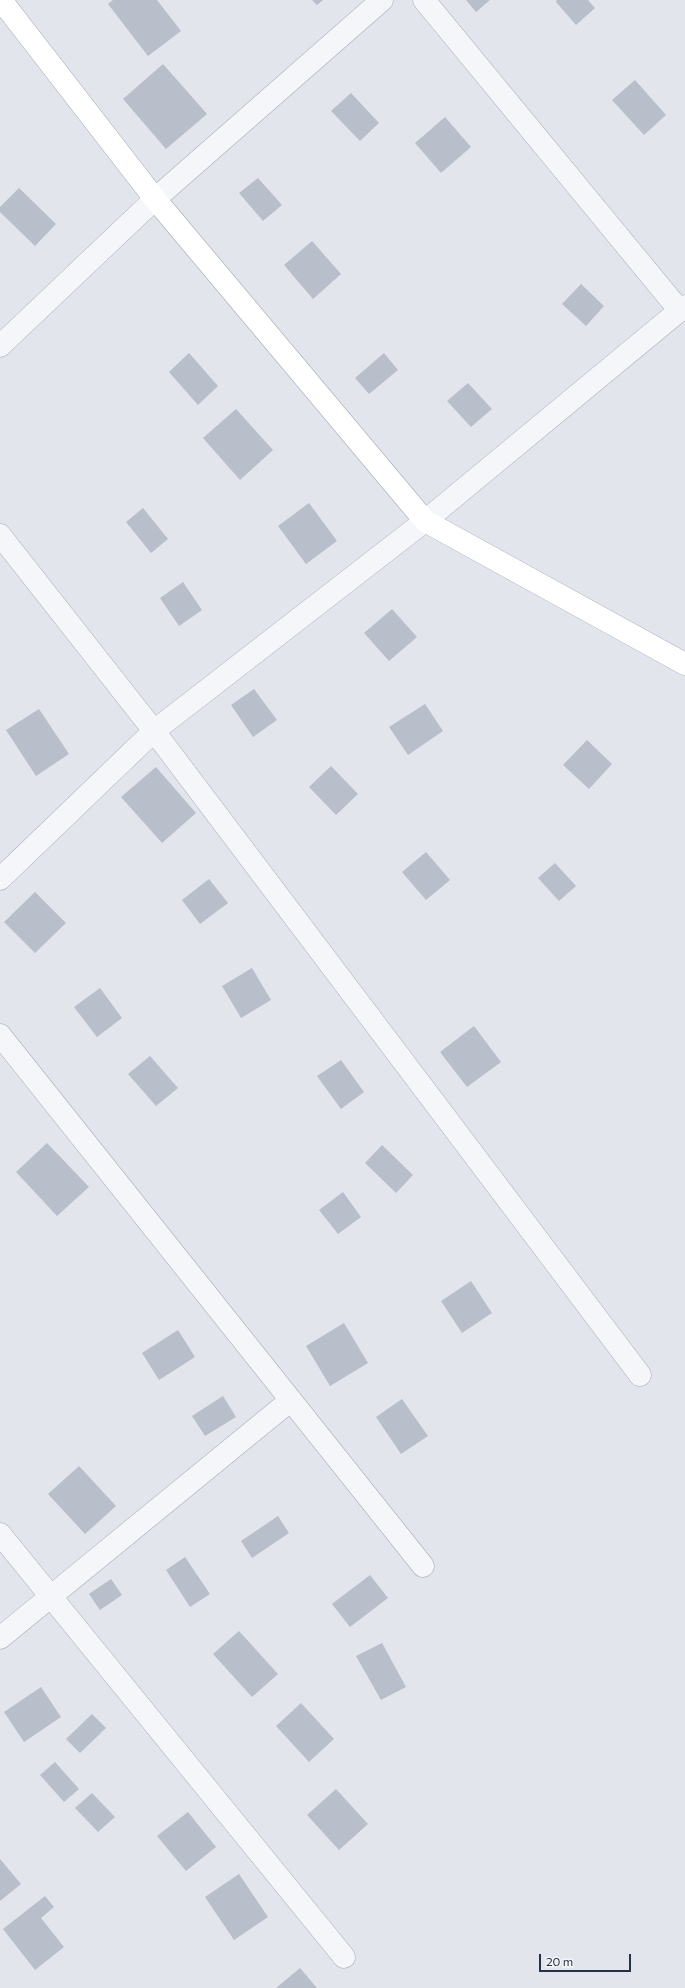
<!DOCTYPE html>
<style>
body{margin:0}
#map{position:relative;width:685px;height:1988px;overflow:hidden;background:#e2e5eb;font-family:Commissioner,sans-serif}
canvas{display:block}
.scale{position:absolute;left:539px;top:1954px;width:92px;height:18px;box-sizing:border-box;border:2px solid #283245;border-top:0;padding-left:5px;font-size:12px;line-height:14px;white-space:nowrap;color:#283245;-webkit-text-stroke:3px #f2f4f8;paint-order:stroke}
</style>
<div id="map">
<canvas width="685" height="1988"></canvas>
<div class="scale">20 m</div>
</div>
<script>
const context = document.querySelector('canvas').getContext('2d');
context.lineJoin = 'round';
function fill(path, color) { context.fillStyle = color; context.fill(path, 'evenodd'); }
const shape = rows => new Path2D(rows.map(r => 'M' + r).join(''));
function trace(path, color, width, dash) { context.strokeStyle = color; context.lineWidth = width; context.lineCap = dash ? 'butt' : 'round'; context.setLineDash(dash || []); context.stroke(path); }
const building = shape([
 [113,0,157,0,181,31,148,56,108,4],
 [312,0,323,0,317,5],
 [466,0,490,0,476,12],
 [557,0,588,0,595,8,576,25,556,2],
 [163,64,207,114,166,149,123,99],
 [635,80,666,115,644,135,612,100],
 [351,93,379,123,360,141,331,111],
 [445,117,471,147,441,173,415,143],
 [258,178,282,205,263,221,239,193],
 [19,188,56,224,35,246,0,212,0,207],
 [312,241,341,274,313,299,284,265],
 [581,284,604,306,586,326,562,304],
 [189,353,218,386,198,405,169,372],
 [384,353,398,370,369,394,355,378],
 [468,383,492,409,471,427,447,401],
 [236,409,273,450,240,480,203,438],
 [309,503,337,541,306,564,278,526],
 [143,508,168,539,151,553,126,522],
 [183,582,202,610,179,626,160,598],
 [392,609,417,637,389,661,364,633],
 [254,689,277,720,253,737,231,705],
 [425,704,443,731,408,755,389,727],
 [39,709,69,754,36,776,6,730],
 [587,740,612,764,589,789,563,765],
 [331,766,358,794,336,815,309,787],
 [156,767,196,813,162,843,121,797],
 [426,852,450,880,426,900,402,872],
 [555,863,576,886,559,901,538,878],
 [209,879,228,903,200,924,182,900],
 [35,892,66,923,35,953,4,922],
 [252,968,271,1000,241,1018,222,986],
 [100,988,122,1018,97,1037,74,1007],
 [474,1026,501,1062,467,1087,440,1052],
 [150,1056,178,1088,156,1106,128,1074],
 [341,1060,364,1092,341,1109,317,1076],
 [47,1143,89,1187,57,1216,16,1172],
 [382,1145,413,1175,396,1193,365,1163],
 [343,1192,361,1217,338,1234,319,1210],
 [471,1281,492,1313,462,1333,441,1301],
 [344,1323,368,1363,330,1386,306,1346],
 [178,1330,195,1357,159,1380,142,1353],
 [223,1396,236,1417,205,1436,192,1416],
 [402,1399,428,1436,401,1454,376,1417],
 [79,1466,116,1506,85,1534,48,1494],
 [278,1516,289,1533,252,1558,241,1541],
 [185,1557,210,1594,190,1607,166,1570],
 [370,1575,388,1598,350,1627,332,1604],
 [111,1579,122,1595,100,1610,89,1594],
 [239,1631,278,1674,252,1697,213,1654],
 [382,1643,406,1687,381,1700,356,1656],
 [41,1687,61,1717,24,1742,4,1712],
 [301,1703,334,1739,309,1762,276,1726],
 [92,1714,106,1728,80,1753,66,1739],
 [55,1762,79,1789,64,1802,40,1775],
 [336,1789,368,1824,339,1850,307,1815],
 [92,1793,115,1817,98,1832,75,1808],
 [188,1812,216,1847,186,1871,157,1836],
 [0,1859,21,1884,0,1901],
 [239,1874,268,1917,234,1940,205,1897],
 [45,1896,54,1907,41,1918,64,1947,35,1970,3,1929],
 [300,1968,317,1988,276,1988]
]);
const minor = shape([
 [424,0,680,311],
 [0,346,155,199,382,0],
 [0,535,154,731,640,1375],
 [0,879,154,731,425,521,685,306],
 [0,1035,423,1566],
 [0,1534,344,1957],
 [0,1638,291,1400]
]);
const major = shape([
 [1,0,155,199,425,521,685,664]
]);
fill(building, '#b8beca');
trace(minor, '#a6acb6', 23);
trace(major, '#a0a9b8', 23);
trace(minor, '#f5f6f9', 22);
trace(major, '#fff', 22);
</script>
